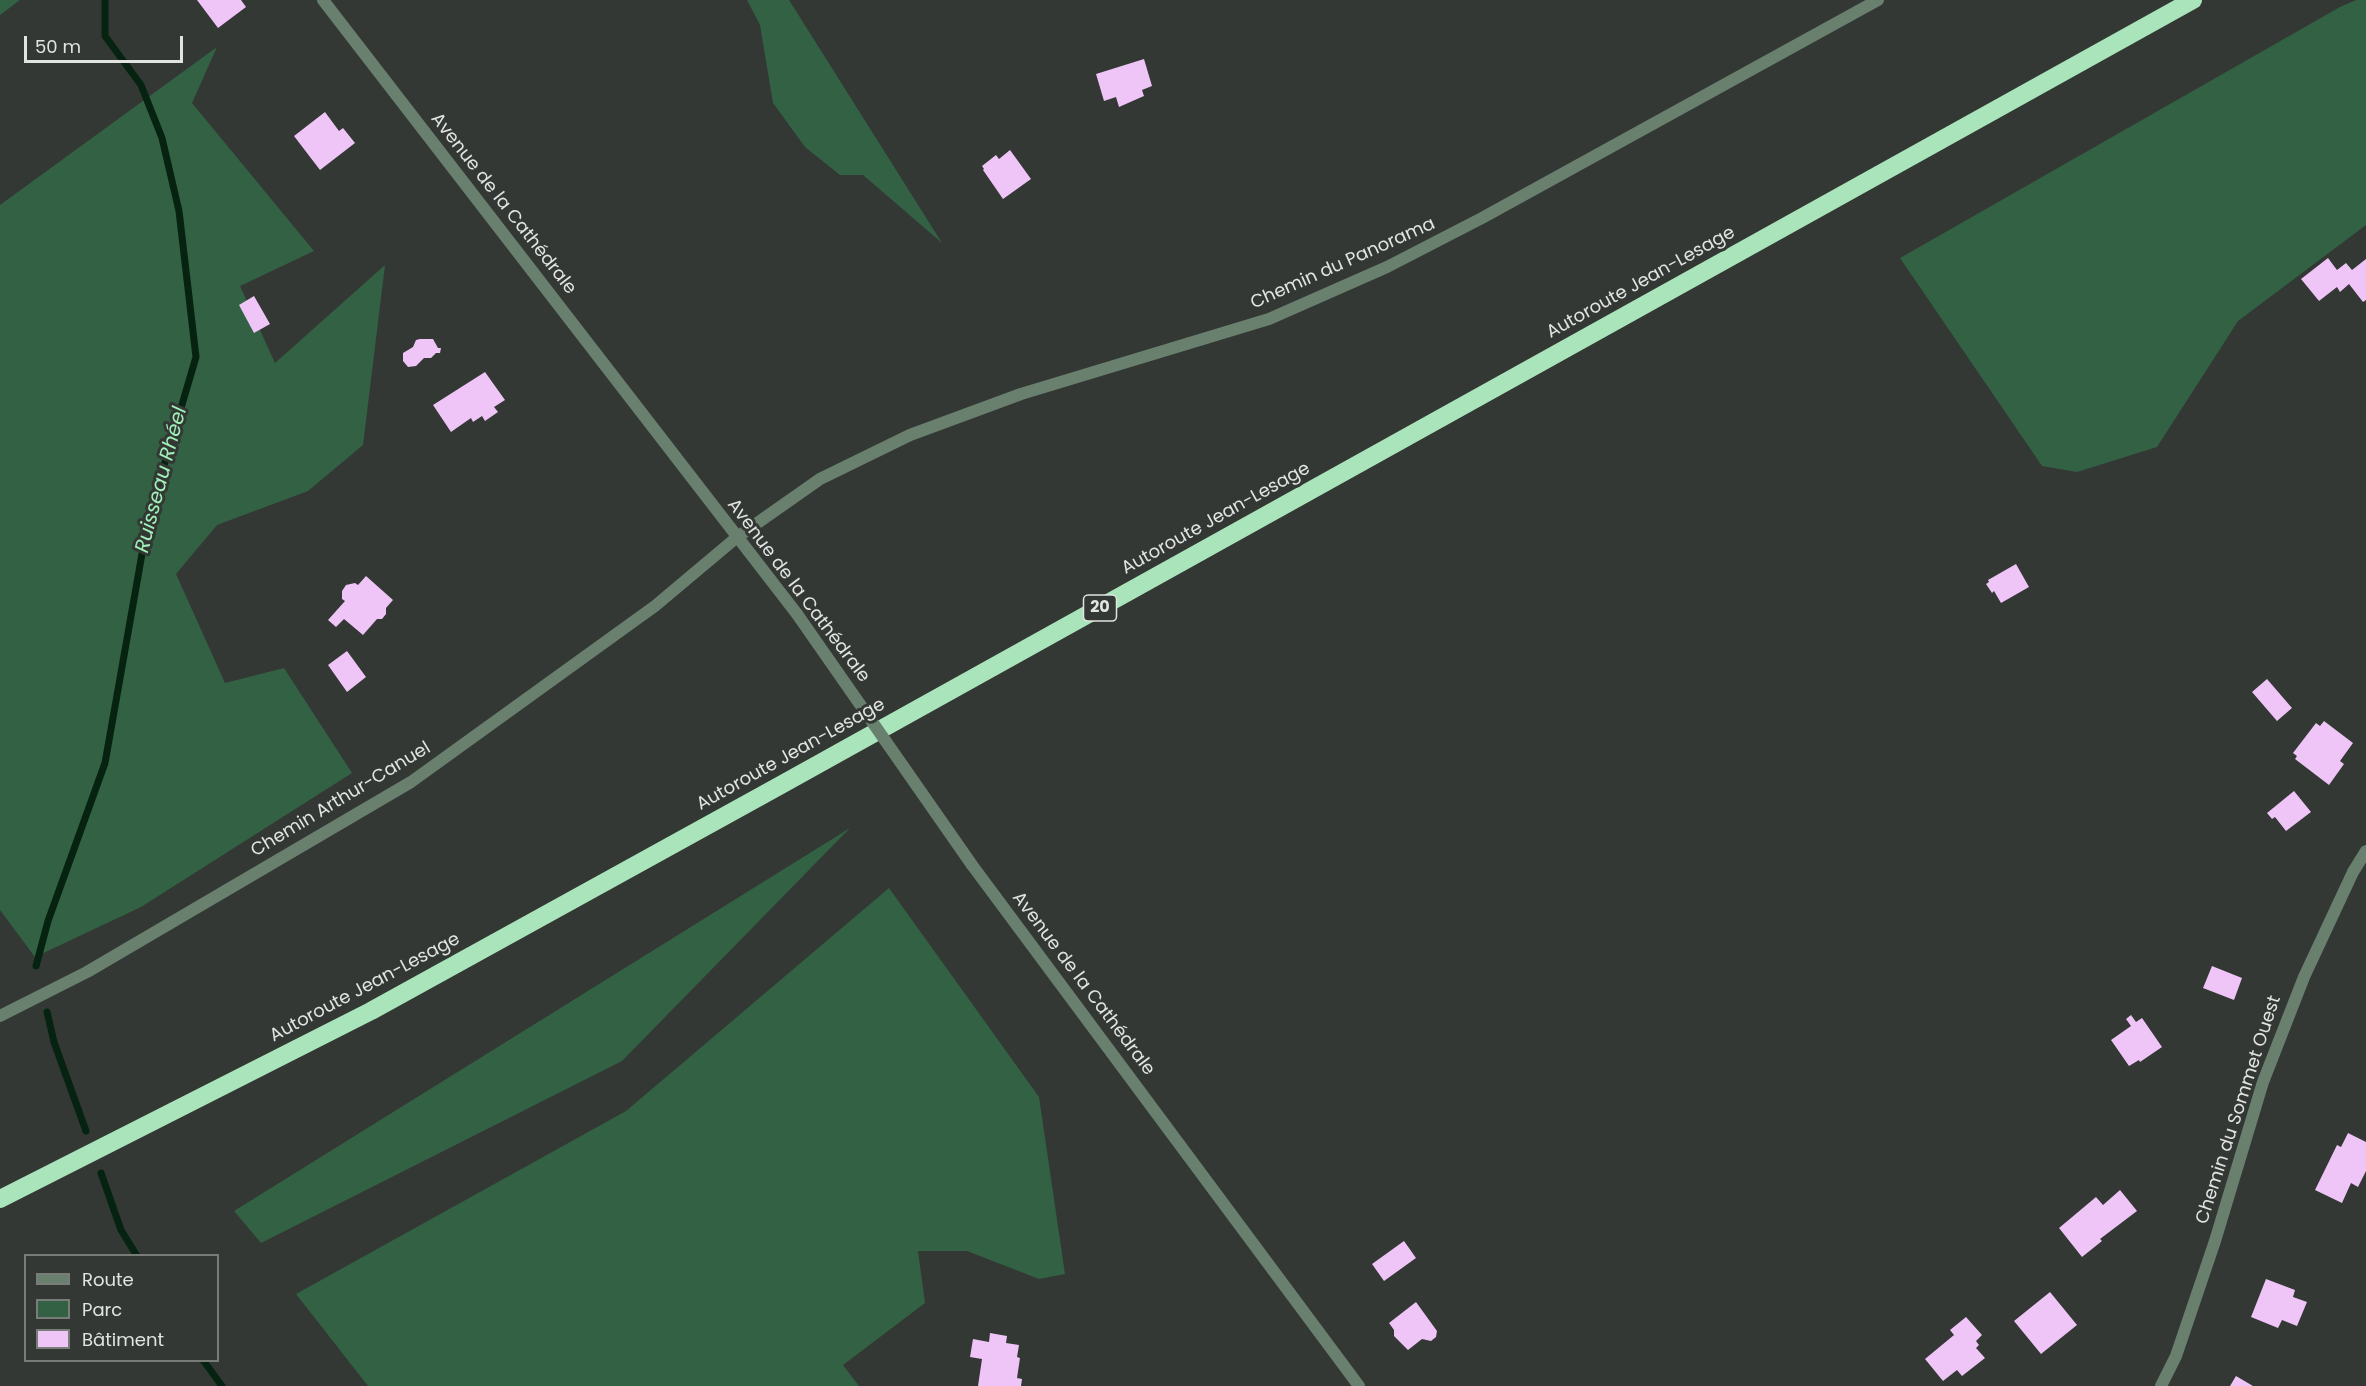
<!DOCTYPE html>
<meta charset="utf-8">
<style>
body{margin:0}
#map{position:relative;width:2366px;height:1386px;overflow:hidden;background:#333834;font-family:Poppins,sans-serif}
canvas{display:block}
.legend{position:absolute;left:24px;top:1254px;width:195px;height:108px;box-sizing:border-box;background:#333834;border:2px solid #797d79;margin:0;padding:8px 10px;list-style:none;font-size:18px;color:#e1e4e1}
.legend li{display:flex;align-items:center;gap:12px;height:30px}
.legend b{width:30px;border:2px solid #797d79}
.scale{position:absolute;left:24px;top:36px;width:159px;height:27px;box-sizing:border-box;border:3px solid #e1e4e1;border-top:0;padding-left:8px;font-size:18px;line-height:21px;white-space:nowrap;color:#e1e4e1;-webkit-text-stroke:4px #333834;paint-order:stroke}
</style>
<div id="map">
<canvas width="2366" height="1386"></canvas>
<ul class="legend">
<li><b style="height:8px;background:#69806f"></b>Route</li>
<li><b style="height:16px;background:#336143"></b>Parc</li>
<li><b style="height:16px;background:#efc5f7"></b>Bâtiment</li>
</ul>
<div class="scale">50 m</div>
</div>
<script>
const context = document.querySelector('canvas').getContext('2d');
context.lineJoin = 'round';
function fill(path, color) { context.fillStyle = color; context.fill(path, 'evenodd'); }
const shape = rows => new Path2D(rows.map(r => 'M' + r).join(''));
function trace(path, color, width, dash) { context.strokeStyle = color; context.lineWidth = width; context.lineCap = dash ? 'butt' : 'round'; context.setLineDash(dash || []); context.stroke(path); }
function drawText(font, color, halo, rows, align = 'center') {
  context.font = font + ' Poppins,sans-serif'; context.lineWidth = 6; context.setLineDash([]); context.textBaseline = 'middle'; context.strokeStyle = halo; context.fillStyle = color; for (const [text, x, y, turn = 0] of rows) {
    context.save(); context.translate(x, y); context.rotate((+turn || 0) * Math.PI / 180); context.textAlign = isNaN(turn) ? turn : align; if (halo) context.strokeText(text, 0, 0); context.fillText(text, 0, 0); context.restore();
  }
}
const green = shape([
 [0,0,20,0,0,15],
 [747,0,789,0,942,243,863,175,840,175,805,147,773,103,760,25],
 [2356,0,2366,0,2366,225,2238,321,2157,447,2077,472,2042,466,1900,258,2340,7],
 [217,47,192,103,314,251,240,286,275,363,385,265,363,445,308,491,217,525,176,574,225,683,284,668,352,773,141,907,35,957,0,910,0,205],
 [850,828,622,1061,261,1243,234,1211],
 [889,888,1039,1097,1065,1274,1039,1279,967,1251,918,1251,925,1303,843,1365,859,1386,368,1386,296,1294,626,1111]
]);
const stream = shape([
 [36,966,48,921,105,763,148,520,196,357,179,211,162,138,141,85,105,36,105,0],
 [47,1012,54,1042,86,1131],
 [101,1173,121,1230,137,1256],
 [203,1360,222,1386]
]);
const building = shape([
 [197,0,241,0,246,7,218,28],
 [1144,59,1152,86,1142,90,1144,96,1119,107,1116,97,1104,101,1096,74],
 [325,112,339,131,343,128,355,143,320,170,294,136],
 [1010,150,1031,179,1003,199,983,170,984,169,982,166,996,155,999,159],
 [2328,258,2337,270,2346,263,2352,270,2366,259,2366,300,2363,302,2349,284,2340,292,2337,287,2319,301,2301,279],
 [254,296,270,324,254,333,239,305],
 [420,339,433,339,438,348,441,348,440,353,436,353,431,358,424,358,416,366,408,367,403,361,403,353,413,347,416,340],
 [485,372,505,400,494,407,498,412,485,421,482,416,473,422,471,418,451,432,433,405],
 [2016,564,2029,587,2001,603,1994,591,1992,593,1986,584,1989,582,1988,580],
 [366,576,393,600,386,608,386,614,382,619,377,619,363,635,344,619,336,627,328,620,345,601,342,599,342,591,346,585,355,583,358,585],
 [347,651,366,677,347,692,328,665],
 [2267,679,2292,708,2277,721,2252,692],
 [2324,721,2353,743,2340,761,2344,764,2329,785,2295,759,2297,756,2293,753,2316,723,2320,726],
 [2294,791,2311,812,2286,831,2275,817,2272,819,2267,813],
 [2212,966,2242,978,2234,1000,2203,988],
 [2131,1015,2136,1022,2142,1018,2162,1047,2140,1062,2139,1060,2129,1066,2111,1040,2131,1026,2126,1019],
 [2348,1133,2366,1142,2366,1171,2358,1187,2351,1183,2342,1203,2315,1190,2337,1145,2341,1147],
 [2120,1190,2137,1211,2100,1239,2102,1241,2082,1257,2059,1228,2096,1197,2103,1205],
 [1404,1241,1416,1258,1384,1281,1372,1264],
 [2266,1279,2295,1290,2293,1297,2307,1302,2297,1326,2282,1320,2278,1328,2251,1317],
 [2050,1292,2077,1325,2041,1354,2014,1321],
 [1416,1302,1437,1331,1436,1337,1431,1341,1422,1339,1408,1350,1394,1336,1394,1330,1389,1323],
 [1966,1317,1982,1335,1976,1341,1979,1345,1976,1348,1985,1358,1962,1376,1957,1370,1943,1381,1925,1359,1954,1335,1950,1330],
 [990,1333,1007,1336,1006,1343,1019,1345,1017,1357,1020,1358,1017,1378,1022,1379,1021,1386,978,1386,982,1359,970,1357,973,1339,989,1342],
 [2236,1376,2253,1386,2230,1386]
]);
const minor = shape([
 [0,1016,87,972,411,782,655,606,736,538],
 [2161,1386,2176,1356,2215,1241,2263,1082,2304,977,2353,872,2366,851]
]);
const tertiary = shape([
 [323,0,797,614],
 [736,538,820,479,910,435,1021,394,1269,319,1387,267,1482,218,1878,0],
 [972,865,1359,1386]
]);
const motorway = shape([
 [0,1199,371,1011,779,786,2193,0]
]);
const tertiaryBridge = shape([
 [797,614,972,865]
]);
const shields = [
 [1100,608,33]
];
const shieldNames = [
 ["20",1100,608]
];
const streetNames = [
 ["Avenue de la Cathédrale",503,204,52],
 ["Chemin du Panorama",1343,264,-24],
 ["Autoroute Jean-Lesage",1641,283,-29],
 ["Autoroute Jean-Lesage",1216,519,-29],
 ["Avenue de la Cathédrale",798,591,53],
 ["Autoroute Jean-Lesage",791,755,-29],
 ["Chemin Arthur-Canuel",341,800,-31],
 ["Avenue de la Cathédrale",1083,984,53],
 ["Autoroute Jean-Lesage",365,988,-28],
 ["Chemin du Sommet Ouest",2239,1110,-72]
];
const waterNames = [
 ["Ruisseau Rhéel",162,480,-75]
];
fill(green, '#336143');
trace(stream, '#062311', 7);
fill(building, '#efc5f7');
trace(minor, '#69806f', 12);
trace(tertiary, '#69806f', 12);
trace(motorway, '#aae4bb', 18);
trace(tertiaryBridge, '#69806f', 12);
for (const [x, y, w] of shields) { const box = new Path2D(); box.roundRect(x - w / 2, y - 13, w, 26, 4.5); context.fillStyle = '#333834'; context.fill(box); trace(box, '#e1e4e1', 1.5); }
drawText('bold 16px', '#e1e4e1', null, shieldNames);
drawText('18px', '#e1e4e1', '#333834', streetNames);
drawText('italic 20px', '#a0f2b9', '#333834', waterNames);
</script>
